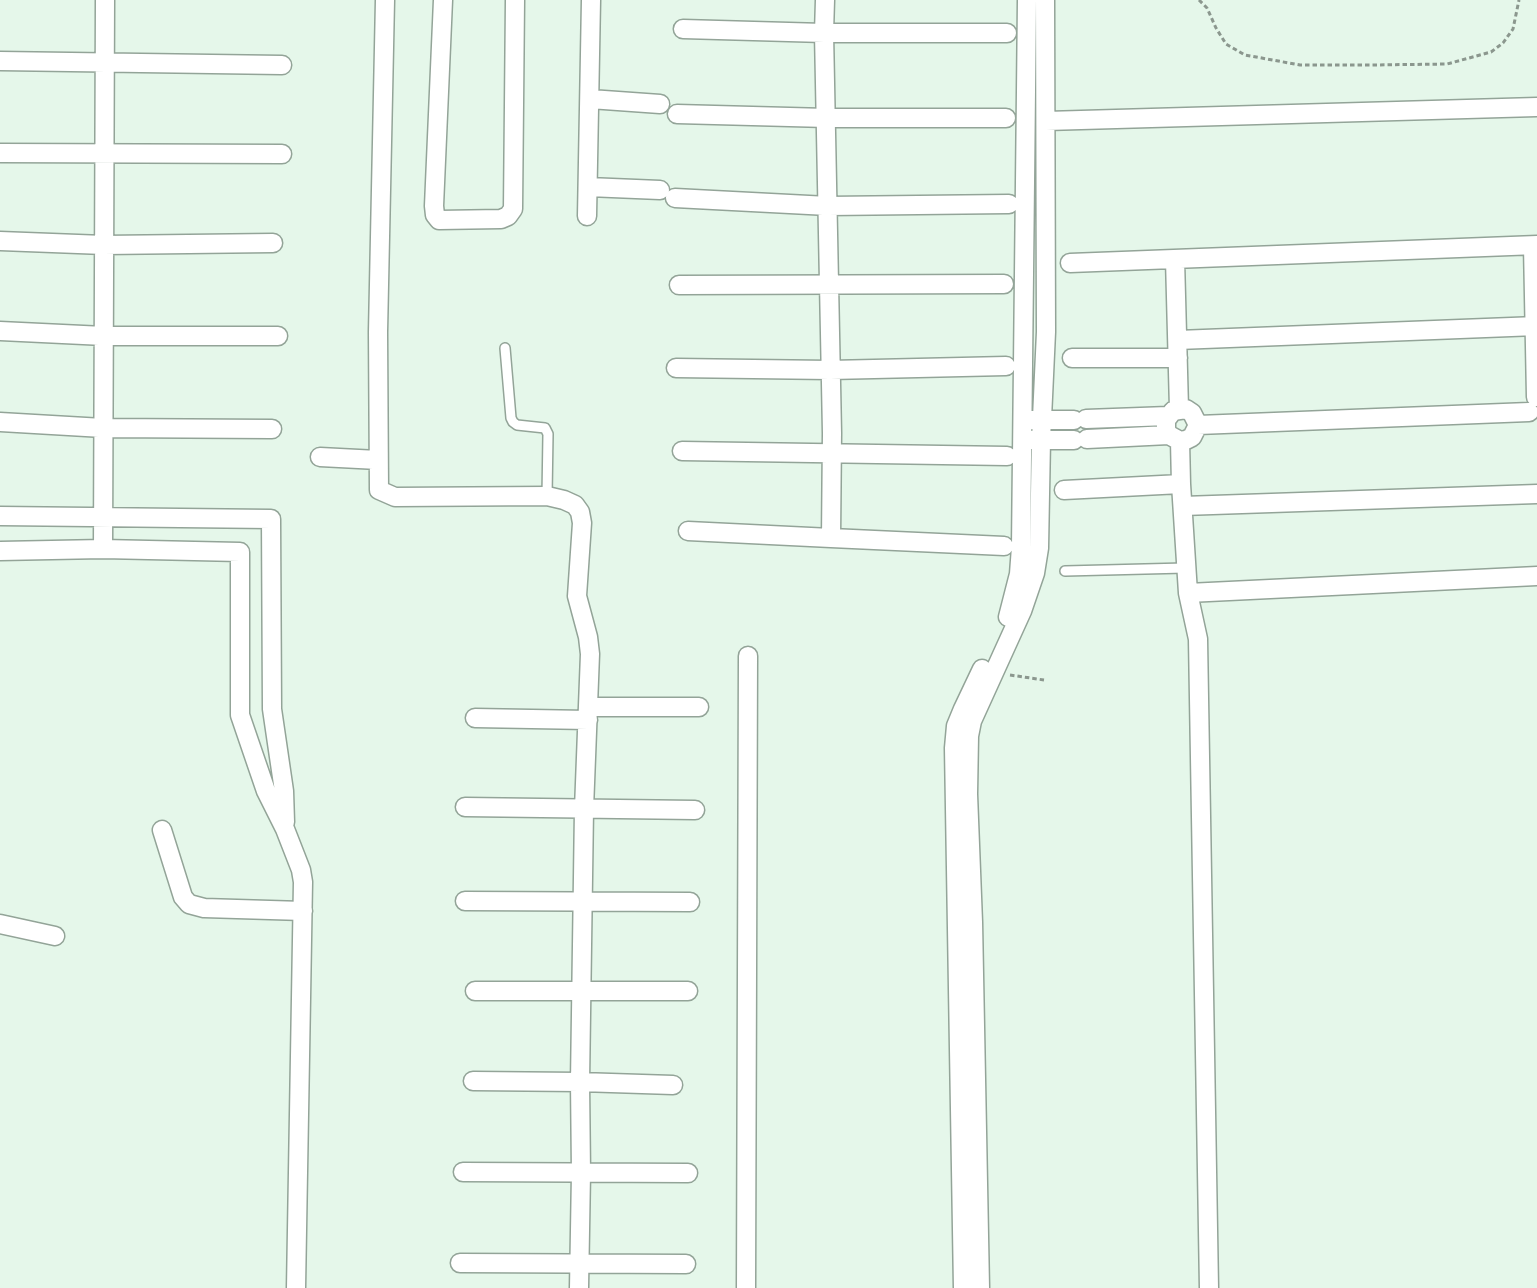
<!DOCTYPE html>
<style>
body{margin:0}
canvas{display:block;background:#e5f7ea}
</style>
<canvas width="1537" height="1288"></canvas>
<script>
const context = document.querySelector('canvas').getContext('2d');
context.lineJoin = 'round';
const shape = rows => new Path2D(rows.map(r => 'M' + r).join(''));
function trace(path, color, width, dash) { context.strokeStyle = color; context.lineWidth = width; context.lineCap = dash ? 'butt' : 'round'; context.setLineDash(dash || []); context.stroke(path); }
const path = shape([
 [1199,0,1207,8,1216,28,1226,44,1245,55,1300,65,1371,65,1447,64,1491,52,1503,43,1513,29,1519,0],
 [1010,675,1044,680]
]);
const lane = shape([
 [505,348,511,418,513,422,517,425,545,428,548,434,547,496],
 [1065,571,1185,568]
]);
const street = shape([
 [385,0,378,332,379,490,395,497,547,496,564,500,575,505,580,512,582,523,577,596,588,637,590,654,584,809,580,1082,581,1173,579,1288],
 [443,0,434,206,435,215,439,220,501,219,508,216,513,209,515,0],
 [683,29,824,33,825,0],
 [0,61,282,65],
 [590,99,660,104],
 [677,114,827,118,1006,118],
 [1046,121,1537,107],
 [0,153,282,154],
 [588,187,660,190],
 [675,198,828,206,1009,204],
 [587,216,591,0],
 [0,241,104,245,273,243],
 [1533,246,1536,397],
 [1175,259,1179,409],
 [1070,263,1537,245],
 [679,285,1004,284],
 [0,331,104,336,278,336],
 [1178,340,1537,326],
 [1072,358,1178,358],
 [676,368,830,370,1006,366],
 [1086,419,1168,416],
 [1032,420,1074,420],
 [0,422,103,428,272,429],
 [1198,425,1529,412],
 [1087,439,1169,435,1180,441,1186,440,1192,437,1198,425,1192,413,1186,409,1173,411,1166,420,1166,430,1169,435],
 [1031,440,1074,440],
 [682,451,1007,456],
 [320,457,378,460],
 [1181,484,1188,593,1198,639,1209,1288],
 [1064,490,1181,484,1180,441],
 [1183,506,1537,494],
 [0,516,271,519,272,709,284,791,285,822],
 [688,531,831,538],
 [1004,546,831,538,832,433,824,33,1007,33],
 [103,549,105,0],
 [0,551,103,549,240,552,240,715,266,791,285,829,301,870,303,882,296,1288],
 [1188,593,1537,576],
 [1008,617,1019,574,1021,547,1027,0],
 [588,707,699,707],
 [475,718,588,720],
 [465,807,695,810],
 [162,830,183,897,189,904,204,908,303,911],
 [465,901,690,902],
 [0,924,55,936],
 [475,991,688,991],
 [473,1081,580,1082,673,1085],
 [463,1172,688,1173],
 [460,1263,686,1264],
 [746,1288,748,656],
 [963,1288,954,748,956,726,963,709,982,669],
 [980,1288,973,922,968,794,969,736,972,721,1022,611,1035,573,1039,548,1041,440,1046,332,1045,0]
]);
trace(lane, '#93a498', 12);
trace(street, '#93a498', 21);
trace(path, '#8b978e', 3, [4.5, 3]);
trace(lane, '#fff', 9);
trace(street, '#fff', 18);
</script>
